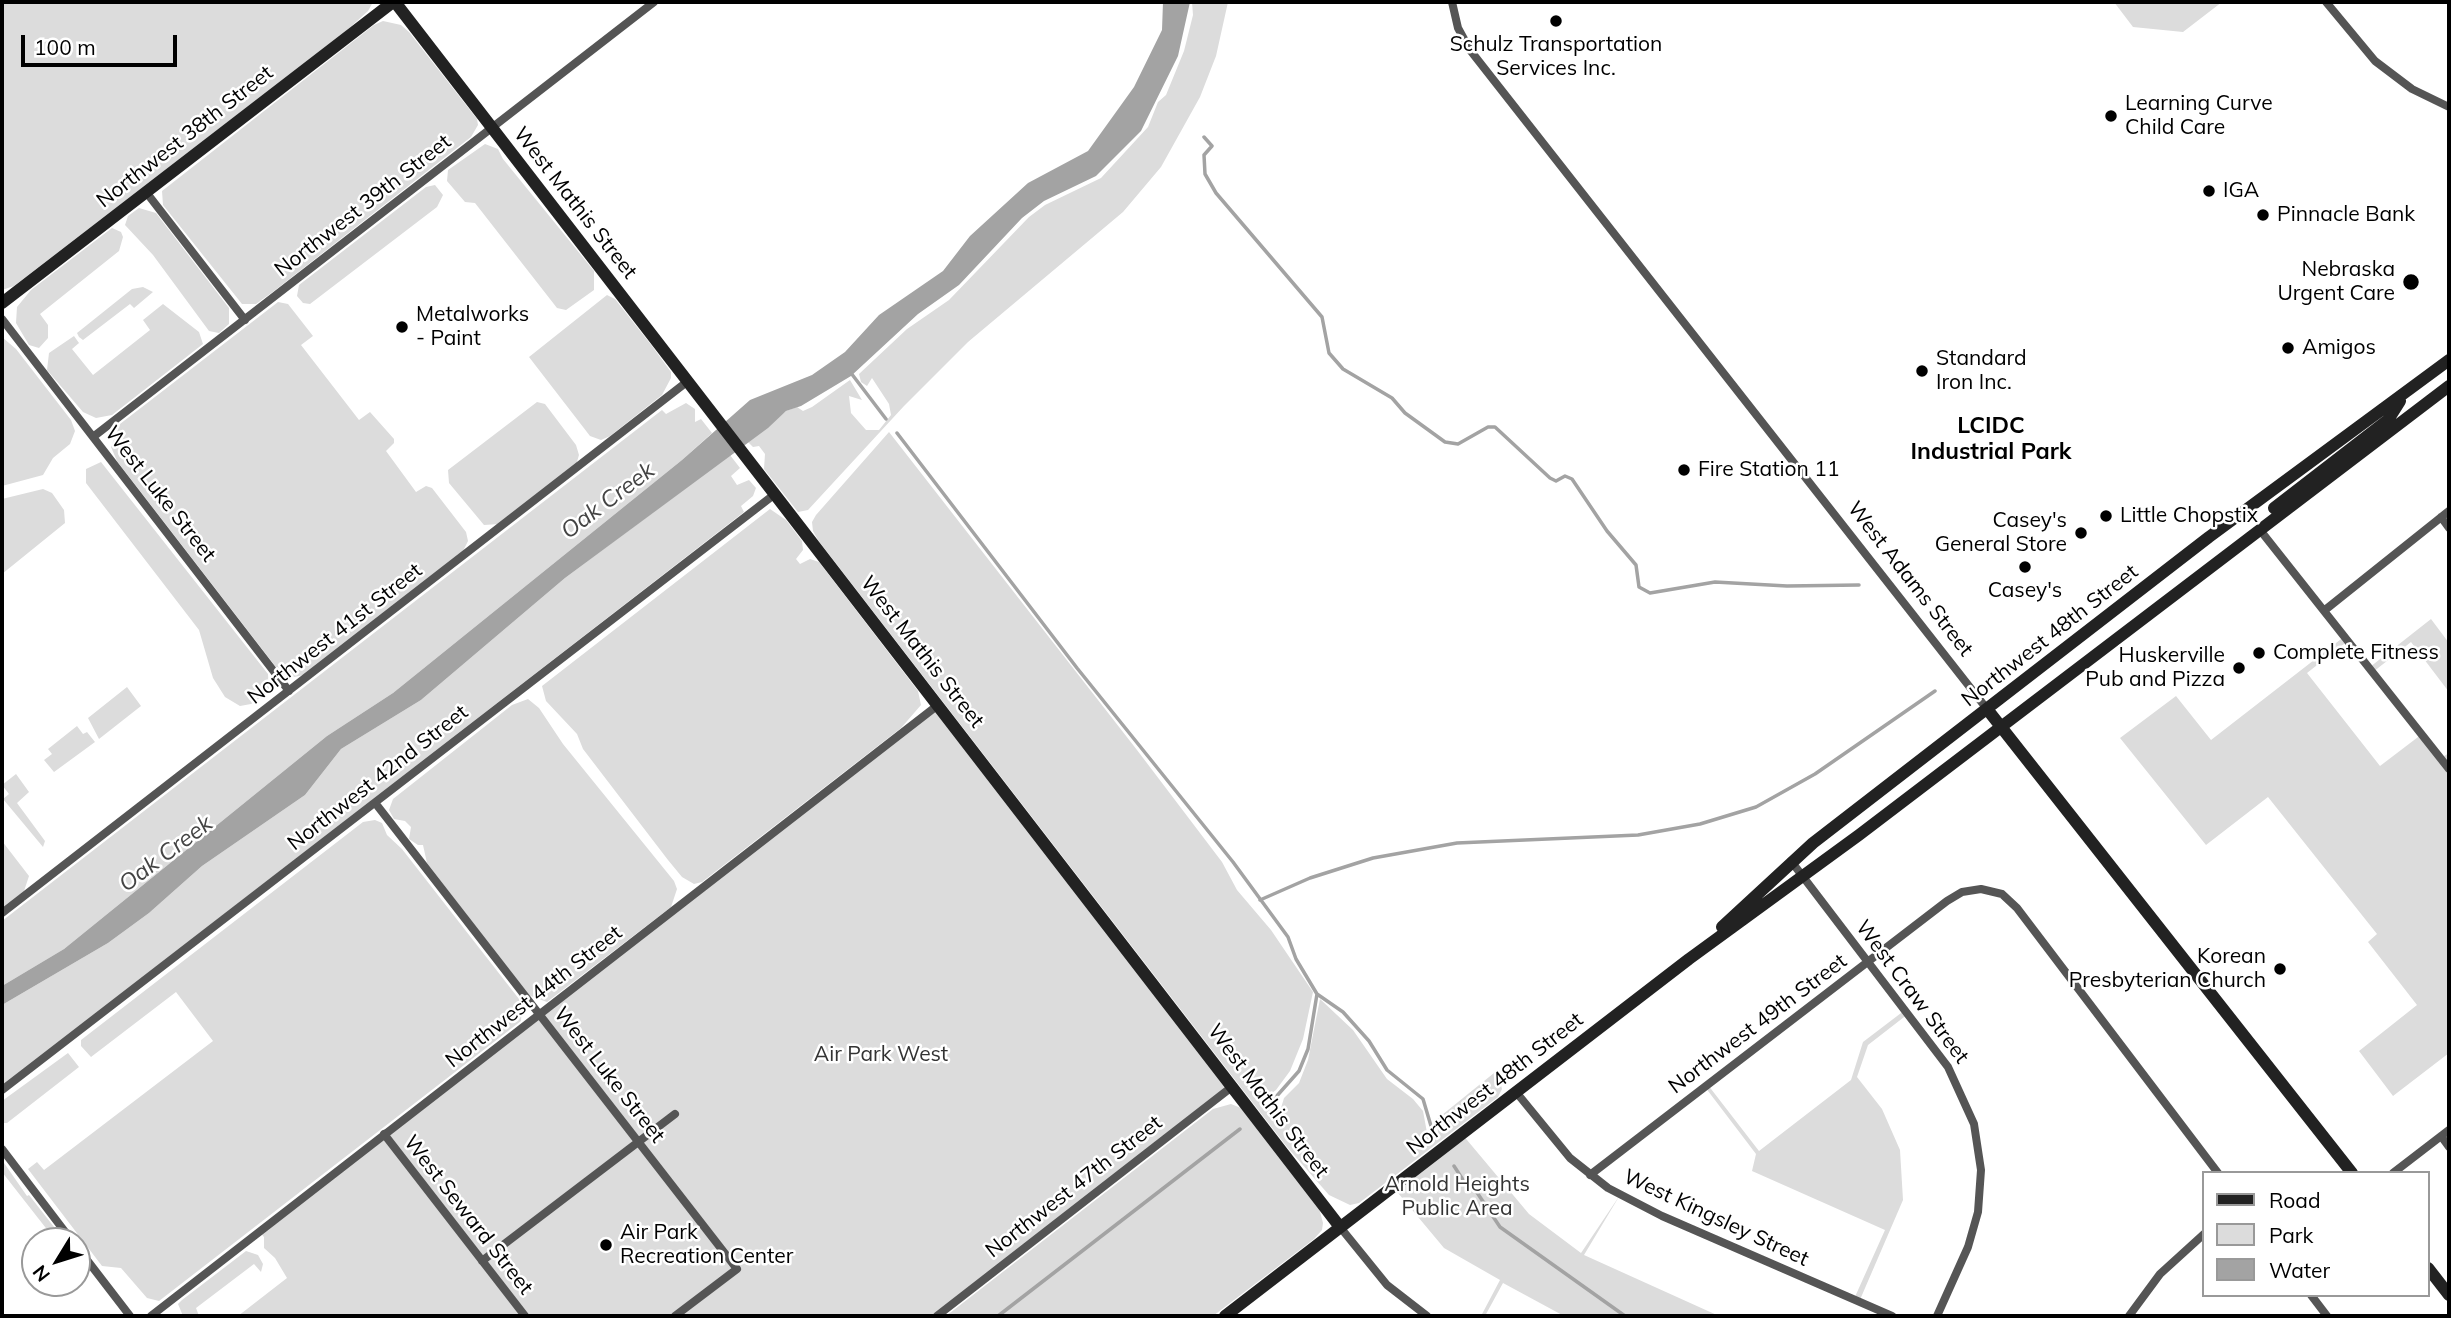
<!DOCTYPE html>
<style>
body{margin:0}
#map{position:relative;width:2451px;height:1318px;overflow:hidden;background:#fff;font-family:Mulish,sans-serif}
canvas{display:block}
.frame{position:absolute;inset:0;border:4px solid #000;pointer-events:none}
.legend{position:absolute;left:2202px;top:1171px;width:228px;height:126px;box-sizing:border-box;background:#fff;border:2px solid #999;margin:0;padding:9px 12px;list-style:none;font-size:21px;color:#000}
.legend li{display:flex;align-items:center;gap:14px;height:35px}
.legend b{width:35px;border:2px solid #999}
.north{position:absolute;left:21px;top:1227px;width:70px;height:70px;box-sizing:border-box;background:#fff;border:2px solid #999;border-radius:50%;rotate:232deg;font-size:19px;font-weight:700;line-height:28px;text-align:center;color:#000}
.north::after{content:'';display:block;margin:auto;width:24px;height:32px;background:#000;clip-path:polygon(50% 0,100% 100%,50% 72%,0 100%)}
.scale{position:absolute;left:21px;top:35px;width:156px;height:32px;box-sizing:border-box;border:4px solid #000;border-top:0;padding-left:9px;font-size:21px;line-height:24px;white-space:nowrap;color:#000;-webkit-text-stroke:5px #fff;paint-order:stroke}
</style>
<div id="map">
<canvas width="2451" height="1318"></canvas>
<div class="frame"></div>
<ul class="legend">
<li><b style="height:9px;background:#222"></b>Road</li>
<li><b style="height:19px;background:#dcdcdc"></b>Park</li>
<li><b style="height:19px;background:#a3a3a3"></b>Water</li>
</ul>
<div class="north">N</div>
<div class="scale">100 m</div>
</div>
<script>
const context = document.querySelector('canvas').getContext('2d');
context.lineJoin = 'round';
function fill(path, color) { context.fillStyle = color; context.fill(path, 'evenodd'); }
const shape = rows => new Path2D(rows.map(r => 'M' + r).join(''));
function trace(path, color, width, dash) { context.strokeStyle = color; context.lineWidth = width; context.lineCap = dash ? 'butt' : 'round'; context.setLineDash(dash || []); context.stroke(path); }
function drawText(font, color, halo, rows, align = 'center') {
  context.font = font + ' Mulish,sans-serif'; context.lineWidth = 5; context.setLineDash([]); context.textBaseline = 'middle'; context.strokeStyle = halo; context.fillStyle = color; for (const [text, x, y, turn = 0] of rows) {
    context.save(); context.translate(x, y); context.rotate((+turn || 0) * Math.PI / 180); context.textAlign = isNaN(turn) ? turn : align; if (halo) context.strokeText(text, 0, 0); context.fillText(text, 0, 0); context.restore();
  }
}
const green = shape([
 [2,2,373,2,368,11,345,32,14,286,2,290],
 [1192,2,1228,2,1216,56,1200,97,1161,167,1123,212,968,342,904,406,808,510,798,512,764,469,765,454,759,446,753,447,748,442,786,411,797,407,803,411,812,407,850,380,862,400,849,396,851,413,866,430,879,430,891,415,889,404,872,378,867,386,861,382,859,374,907,329,949,300,1029,217,1045,205,1101,178,1148,127,1158,102,1166,95,1184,51,1193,15],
 [2114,2,2222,2,2183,32,2133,27],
 [383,21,401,25,409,32,477,119,478,125,471,137,274,291,256,304,242,304,163,205,162,191,374,25],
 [485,144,498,149,503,159,594,271,594,290,566,310,557,308,475,203,465,202,447,181,448,170],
 [435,185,443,195,437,207,310,304,303,303,297,296,299,285,426,187],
 [139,208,156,213,229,308,229,324,219,333,209,331,153,255,125,225,128,216],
 [112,228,121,232,123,237,119,251,40,314,48,325,48,338,39,348,29,345,16,323,17,307,31,290],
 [143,287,153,292,134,308,130,304,83,340,79,337,77,333,132,289],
 [607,295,615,299,652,346,671,372,671,378,662,395,610,436,601,440,590,436,529,357],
 [278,302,288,304,313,336,301,345,359,420,370,412,394,439,394,443,386,451,416,492,426,486,432,488,466,532,468,541,463,551,304,675,294,677,284,675,276,667,117,461,111,447,120,424],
 [163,304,199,332,203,344,112,415,96,418,83,412,47,370,49,353,74,336,79,343,72,349,93,375,150,330,143,320],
 [2,337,16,349,71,420,75,431,70,444,53,458,43,475,2,486],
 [537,402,545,404,576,445,579,455,576,465,499,524,484,525,449,483,448,470],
 [686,403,695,409,695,422,701,419,712,433,682,460,393,693,327,736,64,949,2,986,2,921,662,410,666,414],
 [889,432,1137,750,1222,862,1237,890,1271,930,1313,992,1303,1039,1290,1071,1276,1090,1262,1100,1272,1112,1281,1108,1284,1098,1299,1083,1308,1060,1320,999,1353,1030,1387,1079,1413,1099,1423,1111,1428,1138,1438,1134,1437,1119,1494,1073,1500,1081,1502,1089,1498,1097,1359,1203,1350,1205,1329,1195,1287,1147,818,540,813,531,812,522,816,515],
 [730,455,740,468,731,476,737,485,749,480,756,488,753,496,741,506,744,512,2,1086,2,1005,108,943,149,913,202,866,305,795,341,749,421,700,565,578],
 [101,462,268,674,269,690,264,690,266,694,251,704,240,706,225,697,213,678,199,630,86,483,86,469],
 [43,489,52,493,64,510,65,523,2,574,2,499],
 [770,509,786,520,802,541,803,550,796,559,800,564,810,559,819,562,918,691,921,705,901,728,702,882,694,884,682,877,668,860,583,749,577,734,546,701,542,686],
 [2431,619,2449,643,2449,692,2411,642,2373,672,2370,667],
 [2345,636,2349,640,2307,673,2380,766,2422,734,2441,758,2449,753,2449,1053,2393,1096,2359,1051,2417,1005,2368,942,2377,934,2268,797,2206,845,2120,738,2176,696,2211,740],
 [127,687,141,706,99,739,88,718],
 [528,699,539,708,563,744,674,881,677,889,671,907,547,1002,528,995,427,863,423,845,418,845,409,839,411,827,405,821,394,819,389,810,393,799,512,705],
 [938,705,1233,1086,937,1316,238,1316,287,1278,275,1258,264,1248,264,1237,259,1231],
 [77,726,83,734,87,732,95,742,54,772,44,760,52,754,48,749],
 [16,774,29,792,17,803,45,841,43,847,3,799,9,794,2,785],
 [375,820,382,823,387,835,402,849,519,999,522,1006,521,1021,159,1301,147,1298,121,1268,102,1266,28,1169,37,1162,44,1170,213,1041,176,992,91,1057,81,1046,81,1040,363,822],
 [2,841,29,876,24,891,2,908],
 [1905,1010,1908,1014,1868,1045,1857,1077,1882,1109,1900,1150,1903,1200,1859,1302,1854,1299,1885,1230,1752,1171,1756,1154,1705,1087,1708,1085,1759,1151,1851,1080,1863,1042],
 [68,1053,79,1067,7,1123,2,1123,2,1101],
 [1231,1104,1241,1108,1319,1208,1323,1223,1322,1230,1314,1239,1213,1316,946,1316,1213,1109],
 [1462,1134,1529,1214,1581,1253,1620,1195,1584,1255,1719,1316,1564,1316,1503,1283,1485,1316,1481,1316,1500,1280,1444,1248,1393,1187],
 [2,1160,27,1196,29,1195,65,1241,56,1241,2,1172],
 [246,1251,258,1255,263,1264,261,1272,254,1264,196,1308,199,1316,183,1316,178,1304,182,1300]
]);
const water = shape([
 [1163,2,1190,2,1178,56,1141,131,1096,176,1044,201,1022,218,959,285,918,314,851,376,801,406,786,411,768,428,565,578,421,700,341,749,305,795,202,866,149,913,108,943,2,1005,2,986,64,949,327,736,393,693,682,460,750,400,812,375,845,352,879,315,943,271,970,236,1028,183,1088,151,1134,87,1162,30]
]);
const stream = shape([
 [1204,137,1212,146,1204,155,1205,174,1216,193,1322,317,1329,353,1343,369,1392,398,1405,413,1445,442,1458,444,1488,427,1495,427,1550,478,1556,481,1565,476,1572,479,1607,531,1636,565,1639,587,1650,593,1715,582,1787,586,1859,585],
 [851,373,886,419],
 [897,433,1077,668,1233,862,1288,937,1296,959,1317,994,1343,1012,1369,1041,1387,1070,1423,1099,1434,1136],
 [1260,900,1310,878,1373,858,1457,843,1638,835,1700,824,1756,807,1815,774,1935,691],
 [1267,1107,1299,1071,1308,1049,1317,994],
 [1454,1166,1465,1183,1474,1188,1500,1227,1625,1316],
 [998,1316,1240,1129]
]);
const street = shape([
 [1452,2,1458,28,1470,50,1987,709],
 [2326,2,2375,61,2412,89,2449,107],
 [146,192,245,320],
 [2,319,289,691],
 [93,437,654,2],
 [2441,517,2449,528],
 [2260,530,2449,769],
 [2325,610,2449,511],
 [376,804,737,1269,675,1316],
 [1791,861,1948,1067,1974,1124,1981,1170,1978,1212,1968,1247,1937,1316],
 [2,913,688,381],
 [2,1090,775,494],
 [1516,1092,1570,1158,1608,1188,1662,1216,1892,1316],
 [384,1134,525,1316],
 [2441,1136,2449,1147],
 [2,1149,72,1241],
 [2393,1173,2449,1130],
 [1590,1175,1947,901,1962,892,1981,889,2002,894,2017,908,2218,1173],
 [1340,1227,1387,1285,1427,1316],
 [77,1247,130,1316],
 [482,1261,675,1114],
 [2311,1295,2327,1316],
 [151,1316,938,705],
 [937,1316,1233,1086],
 [2129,1316,2160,1274,2204,1234]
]);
const secondary = shape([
 [395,2,1340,1227],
 [2,303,393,2],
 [2274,508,2388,420,2400,401],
 [1987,709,2352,1173],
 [1722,927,1813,843,2209,537,2449,360],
 [2428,1268,2449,1295],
 [1225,1316,1689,959,1859,835,2449,386]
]);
const markers = [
 [1556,21,7,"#000"],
 [2111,116,7,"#000"],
 [2209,191,7,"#000"],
 [2263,215,7,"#000"],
 [2411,282,9,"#000"],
 [402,327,7,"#000"],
 [2288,348,7,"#000"],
 [1922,371,7,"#000"],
 [1684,470,7,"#000"],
 [2106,516,7,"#000"],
 [2081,533,7,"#000"],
 [2025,567,7,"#000"],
 [2259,653,7,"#000"],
 [2239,668,7,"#000"],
 [2280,969,7,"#000"],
 [606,1245,7,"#000"]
];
const poiNames = [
 ["Schulz Transportation",1556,45,"center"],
 ["Services Inc.",1556,69,"center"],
 ["Learning Curve",2125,104],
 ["Child Care",2125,128],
 ["IGA",2223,191],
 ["Pinnacle Bank",2277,215],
 ["Nebraska",2395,270,"right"],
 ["Urgent Care",2395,294,"right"],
 ["Metalworks",416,315],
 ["- Paint",416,339],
 ["Amigos",2302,348],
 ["Standard",1936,359],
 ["Iron Inc.",1936,383],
 ["Fire Station 11",1698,470],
 ["Little Chopstix",2120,516],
 ["Casey's",2067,521,"right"],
 ["General Store",2067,545,"right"],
 ["Casey's",2025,591,"center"],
 ["Complete Fitness",2273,653],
 ["Huskerville",2225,656,"right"],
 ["Pub and Pizza",2225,680,"right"],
 ["Korean",2266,957,"right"],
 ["Presbyterian Church",2266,981,"right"],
 ["Air Park",620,1233],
 ["Recreation Center",620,1257]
];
const streetNames = [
 ["Northwest 38th Street",185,137,-38],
 ["West Mathis Street",575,203,52],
 ["Northwest 39th Street",363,206,-38],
 ["West Luke Street",160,494,52],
 ["West Adams Street",1910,579,52],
 ["Northwest 41st Street",335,634,-38],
 ["Northwest 48th Street",2050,636,-38],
 ["West Mathis Street",922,652,52],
 ["Northwest 42nd Street",378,778,-38],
 ["West Craw Street",1912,992,53],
 ["Northwest 44th Street",534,997,-38],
 ["Northwest 49th Street",1758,1024,-37],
 ["West Luke Street",609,1075,52],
 ["Northwest 48th Street",1495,1084,-38],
 ["West Mathis Street",1268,1101,53],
 ["Northwest 47th Street",1074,1187,-38],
 ["West Seward Street",468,1215,52],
 ["West Kingsley Street",1716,1218,25]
];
const parkNames = [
 ["Air Park West",881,1055],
 ["Arnold Heights",1457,1185],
 ["Public Area",1457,1209]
];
const neighbourhoodNames = [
 ["LCIDC",1991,426],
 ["Industrial Park",1991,452]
];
const waterNames = [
 ["Oak Creek",608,501,-37],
 ["Oak Creek",166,854,-37]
];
fill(green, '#dcdcdc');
fill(water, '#a3a3a3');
trace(stream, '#a3a3a3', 3.5);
trace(street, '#555', 8);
trace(secondary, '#222', 12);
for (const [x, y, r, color] of markers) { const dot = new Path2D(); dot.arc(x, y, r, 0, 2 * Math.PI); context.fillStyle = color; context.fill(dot); trace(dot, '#fff', 2.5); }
drawText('21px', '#000', '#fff', poiNames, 'left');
drawText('21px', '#000', '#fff', streetNames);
drawText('21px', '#333', '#fff', parkNames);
drawText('bold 23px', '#000', '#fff', neighbourhoodNames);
drawText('italic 23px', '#444', '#fff', waterNames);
</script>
